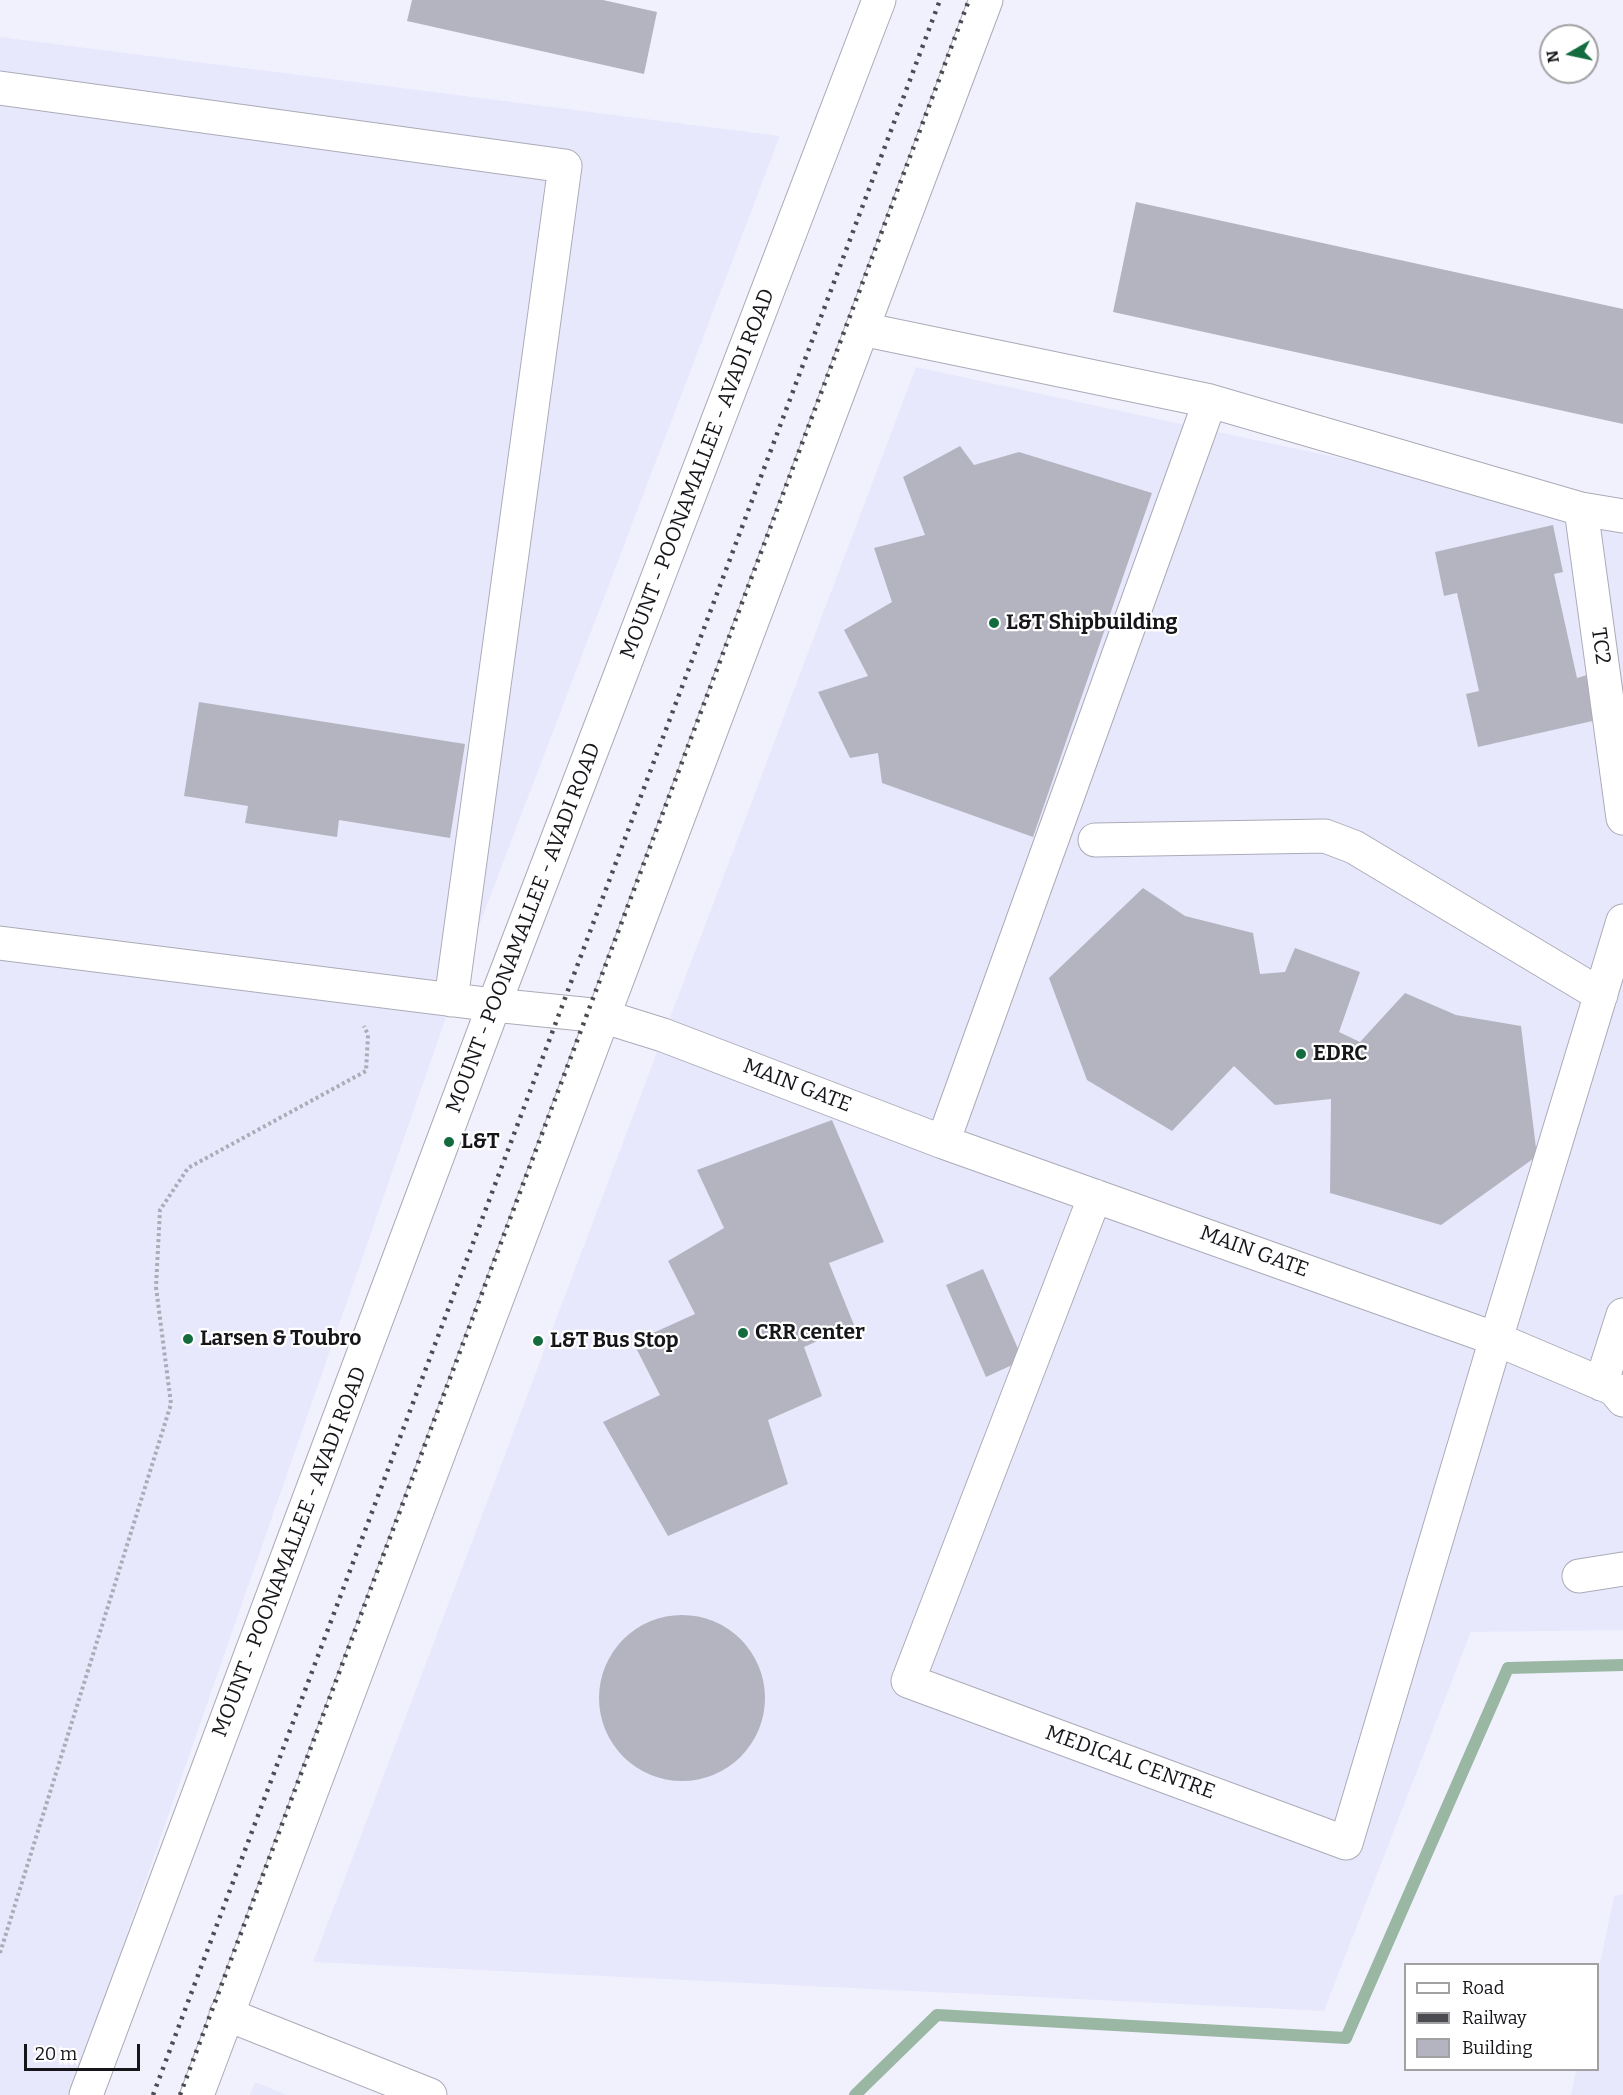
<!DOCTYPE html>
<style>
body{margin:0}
#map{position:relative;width:1623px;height:2095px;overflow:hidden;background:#f1f1fe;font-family:Bitter,serif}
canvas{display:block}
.legend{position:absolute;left:1404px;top:1963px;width:195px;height:108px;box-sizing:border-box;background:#fff;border:2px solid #a1a1a3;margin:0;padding:8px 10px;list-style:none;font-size:18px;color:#15151a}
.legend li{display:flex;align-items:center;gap:12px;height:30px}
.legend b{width:30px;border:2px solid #a1a1a3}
.north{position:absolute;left:1539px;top:24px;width:60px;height:60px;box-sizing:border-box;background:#fff;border:2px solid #a1a1a3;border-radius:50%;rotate:261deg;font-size:16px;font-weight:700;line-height:24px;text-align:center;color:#15151a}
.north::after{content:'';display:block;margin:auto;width:21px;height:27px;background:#136b3e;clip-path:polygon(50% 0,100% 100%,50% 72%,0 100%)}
.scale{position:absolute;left:24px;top:2044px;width:116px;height:27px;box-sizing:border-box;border:3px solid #15151a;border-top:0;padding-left:8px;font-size:18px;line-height:21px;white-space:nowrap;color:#15151a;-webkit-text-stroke:4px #fff;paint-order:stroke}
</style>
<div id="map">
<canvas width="1623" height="2095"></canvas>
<ul class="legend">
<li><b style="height:8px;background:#fff"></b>Road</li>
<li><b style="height:8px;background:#4b4b52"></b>Railway</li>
<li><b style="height:16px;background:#b4b4c1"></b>Building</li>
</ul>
<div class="north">N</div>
<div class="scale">20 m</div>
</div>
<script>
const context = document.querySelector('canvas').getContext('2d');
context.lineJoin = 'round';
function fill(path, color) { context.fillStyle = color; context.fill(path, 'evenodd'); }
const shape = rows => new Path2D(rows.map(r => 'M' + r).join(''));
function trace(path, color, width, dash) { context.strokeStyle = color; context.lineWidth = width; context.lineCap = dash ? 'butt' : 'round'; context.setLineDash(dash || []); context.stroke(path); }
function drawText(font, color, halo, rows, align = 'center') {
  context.font = font + ' Bitter,serif'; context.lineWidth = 4.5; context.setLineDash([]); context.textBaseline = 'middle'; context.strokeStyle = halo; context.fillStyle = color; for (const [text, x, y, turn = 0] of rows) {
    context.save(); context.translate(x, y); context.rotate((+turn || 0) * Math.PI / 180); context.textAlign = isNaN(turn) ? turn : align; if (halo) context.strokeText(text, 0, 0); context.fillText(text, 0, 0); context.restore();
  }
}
const built = shape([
 [0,37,780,136,466,960,71,2095,0,2095],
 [916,367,1623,519,1623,1630,1471,1632,1324,2011,313,1962],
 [1623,1894,1623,2095,1571,2095,1576,2070,1598,2070,1598,1972,1614,1896],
 [255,2082,287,2095,250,2095]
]);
const stream = shape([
 [855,2095,937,2015,1346,2038,1508,1668,1623,1665]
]);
const building = shape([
 [412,0,603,0,657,12,644,74,407,21],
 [1136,202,1623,309,1623,424,1113,312],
 [960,446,974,465,1019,452,1152,493,1033,837,882,783,878,753,850,758,818,692,868,676,844,630,892,602,874,548,925,535,903,477],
 [1553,525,1563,572,1554,574,1577,678,1587,675,1597,720,1478,747,1466,694,1479,691,1457,593,1444,596,1435,552],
 [199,702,465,744,450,838,339,820,337,837,245,823,248,806,184,796],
 [1143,888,1185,916,1253,933,1260,974,1285,972,1295,948,1360,972,1339,1032,1360,1042,1405,993,1456,1015,1521,1026,1537,1156,1441,1225,1330,1193,1331,1099,1275,1105,1234,1066,1172,1131,1087,1080,1049,978],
 [832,1120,884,1242,829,1263,854,1325,804,1347,822,1396,768,1420,788,1484,668,1536,603,1422,660,1395,633,1342,695,1314,668,1261,724,1228,697,1170],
 [983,1269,1023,1360,986,1377,946,1285],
 '599 1698a83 83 0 1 1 166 0a83 83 0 1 1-166 0Z'
]);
const path = shape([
 [0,1953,171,1404,156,1287,160,1210,188,1168,366,1071,368,1035,364,1026]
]);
const minor = shape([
 [0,88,565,166,451,1000],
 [862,329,1210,401,1581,509,1623,516],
 [1581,509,1623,818],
 [1095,840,1325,836,1354,847,1601,995],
 [0,943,494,1005,602,1016,663,1035,943,1142,1496,1339,1623,921],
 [943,1142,1210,401],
 [1095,1196,908,1681,1346,1843,1496,1339,1614,1389,1623,1400],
 [1601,1384,1623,1315],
 [1579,1576,1623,1569],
 [226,2014,430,2095]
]);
const major = shape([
 [86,2095,494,1005,879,0],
 [197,2095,986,0]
]);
const rail = shape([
 [153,2095,940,0],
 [180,2095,969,0]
]);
const markers = [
 [994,623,6,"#136b3e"],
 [1301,1054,6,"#136b3e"],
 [449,1142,6,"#136b3e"],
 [743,1333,6,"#136b3e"],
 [188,1339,6,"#136b3e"],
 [538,1341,6,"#136b3e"]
];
const streetNames = [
 ["MOUNT - POONAMALLEE - AVADI ROAD",698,474,-69],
 ["TC2",1600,646,82],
 ["MOUNT - POONAMALLEE - AVADI ROAD",524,928,-69],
 ["MAIN GATE",797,1086,21],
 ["MAIN GATE",1254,1252,20],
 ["MOUNT - POONAMALLEE - AVADI ROAD",290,1552,-69],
 ["MEDICAL CENTRE",1130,1763,20]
];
const poiNames = [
 ["L&T Shipbuilding",1006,623],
 ["EDRC",1313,1054],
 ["L&T",461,1142],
 ["CRR center",755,1333],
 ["Larsen & Toubro",200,1339],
 ["L&T Bus Stop",550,1341]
];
fill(built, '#e8e8fd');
trace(stream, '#9ab7a3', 12);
fill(building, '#b4b4c1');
trace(minor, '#ababb8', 35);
trace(major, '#ababb8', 35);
trace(path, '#acacb7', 4, [3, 3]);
trace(minor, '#fff', 33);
trace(major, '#fff', 33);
trace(rail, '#4b4b52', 4.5, [3, 6]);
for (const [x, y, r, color] of markers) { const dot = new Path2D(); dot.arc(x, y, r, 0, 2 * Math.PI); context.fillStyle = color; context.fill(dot); trace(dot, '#fff', 2); }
drawText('21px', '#15151a', '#fff', streetNames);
drawText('bold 21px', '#15151a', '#fff', poiNames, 'left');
</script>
